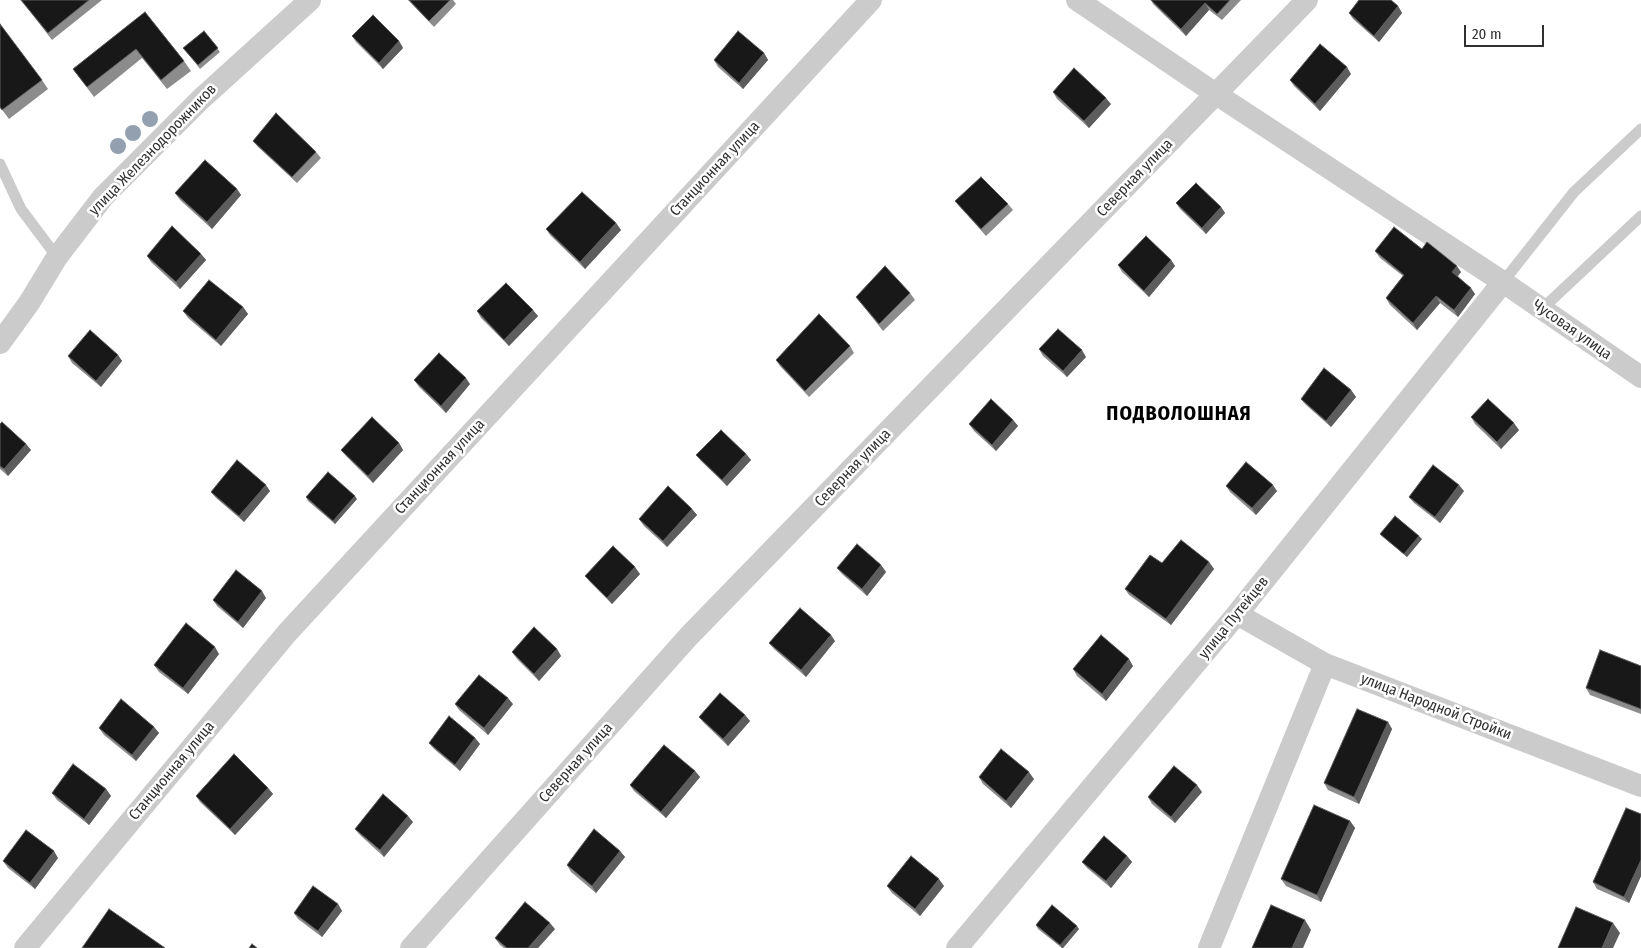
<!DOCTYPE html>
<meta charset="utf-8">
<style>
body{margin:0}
#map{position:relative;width:1641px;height:948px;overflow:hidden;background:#fff;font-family:"Fira Sans Condensed",sans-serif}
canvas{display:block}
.scale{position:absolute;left:1464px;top:25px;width:80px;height:22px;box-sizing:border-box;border:2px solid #313131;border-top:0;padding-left:6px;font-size:15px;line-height:18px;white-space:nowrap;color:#313131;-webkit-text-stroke:4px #fff;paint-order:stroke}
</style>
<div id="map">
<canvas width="1641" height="948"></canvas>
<div class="scale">20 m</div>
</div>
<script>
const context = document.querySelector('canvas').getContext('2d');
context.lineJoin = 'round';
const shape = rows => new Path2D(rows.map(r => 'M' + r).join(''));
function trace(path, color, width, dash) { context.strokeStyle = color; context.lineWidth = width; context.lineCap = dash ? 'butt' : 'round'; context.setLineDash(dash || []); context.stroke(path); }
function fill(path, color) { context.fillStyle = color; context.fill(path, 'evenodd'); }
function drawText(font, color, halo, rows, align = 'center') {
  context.font = font + ' "Fira Sans Condensed",sans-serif'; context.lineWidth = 5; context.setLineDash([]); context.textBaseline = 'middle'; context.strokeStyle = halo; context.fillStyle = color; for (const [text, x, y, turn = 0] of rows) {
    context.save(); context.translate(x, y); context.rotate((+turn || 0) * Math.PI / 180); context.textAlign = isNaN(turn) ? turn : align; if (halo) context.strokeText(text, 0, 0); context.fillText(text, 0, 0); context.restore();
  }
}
const lane = shape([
 [0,164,21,209,57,257],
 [1503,282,1574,192,1641,129],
 [1542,309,1641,216]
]);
const street = shape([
 [1077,0,1216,94,1503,282,1641,377],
 [0,343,29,303,57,257,103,197,200,100,310,0],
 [1237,614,1325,664,1641,786],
 [25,948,287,633,871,0],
 [411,948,689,636,1307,0],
 [957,948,1237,614,1503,282],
 [1209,948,1325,664]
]);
const trees = [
 [150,119],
 [133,133],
 [118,146]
];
const wall = shape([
 [21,0,102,0,52,40],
 [408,0,453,0,456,4,434,27],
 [1151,0,1241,0,1222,20,1209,10,1186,36,1153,4],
 [1398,6,1402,13,1379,42,1353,19,1349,13],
 [145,12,184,61,191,71,167,89,142,58,94,97,73,69],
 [204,31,220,52,200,69,186,51],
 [352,36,399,41,403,48,383,69,356,42],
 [764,53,768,60,743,89,718,67,714,60],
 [1351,74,1320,111,1294,86,1290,80],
 [42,80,48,89,9,119,0,107],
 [1053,92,1111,104,1089,128,1057,99],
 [253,141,316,152,321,158,297,183,258,147],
 [237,189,241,195,212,229,180,200,175,193],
 [955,201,1008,204,1013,210,986,236,960,207],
 [1176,203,1221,207,1225,213,1206,234,1180,209],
 [616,223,621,230,585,269,550,235,546,229],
 [1422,249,1461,272,1458,276,1475,294,1458,317,1440,303,1417,330,1390,305,1386,298,1403,276,1380,258,1375,251],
 [201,254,206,260,180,289,151,262,147,256],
 [1171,260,1175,266,1149,297,1122,272,1118,265],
 [910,293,915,300,883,331,856,297],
 [243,307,248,314,221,346,188,318,183,311],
 [477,311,538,316,509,346,481,318],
 [850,346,854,353,809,397,780,366,776,360],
 [1039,349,1086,357,1067,377,1043,356],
 [118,355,122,361,101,387,72,363,68,356],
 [414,380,470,384,446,413,419,387],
 [1351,390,1356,397,1331,427,1306,405,1301,399],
 [1471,417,1519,430,1501,449,1475,424],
 [1013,420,1018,426,996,451,974,431,969,424],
 [0,424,26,444,31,450,8,476,0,469],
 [399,443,403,450,373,483,346,456,341,450],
 [746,454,751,460,727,486,701,461,696,455],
 [1226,486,1277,491,1256,515,1230,492],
 [270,491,244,522,216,498,211,492],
 [1464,491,1440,523,1414,503,1409,497],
 [306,497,357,499,335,524,308,501],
 [692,509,697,515,667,547,644,526,639,519],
 [1380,534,1422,539,1407,557,1383,537],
 [1209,562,1214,569,1171,625,1129,595,1125,589,1162,563],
 [881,565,886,572,867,596,842,574,837,568],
 [640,574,612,604,590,582,585,576],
 [266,598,243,628,217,606,213,600],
 [835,641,806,677,774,649,769,643],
 [557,649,561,656,539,681,517,659,512,652],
 [219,654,188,694,159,672,154,665],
 [1133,666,1106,701,1077,676,1073,669],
 [1641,666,1641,714,1590,695,1586,688],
 [455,704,513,704,488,735,459,710],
 [745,715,750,721,728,746,704,723,699,717],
 [1388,722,1392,729,1359,804,1328,790,1324,783],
 [154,727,159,733,136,761,104,735,99,728],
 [475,738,480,744,460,771,434,749,429,743],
 [695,771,700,777,666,818,634,791,630,785],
 [979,777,1034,779,1011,808,983,784],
 [268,788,273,794,235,835,200,802,196,796],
 [106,789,111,796,89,825,57,800,52,793],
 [1202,792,1175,823,1152,804,1148,797],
 [1641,814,1641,876,1629,903,1597,889,1593,882],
 [1350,821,1355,828,1321,902,1286,886,1281,879],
 [413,822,384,857,360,835,355,829],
 [620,851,625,857,596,893,571,872,567,865],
 [1127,856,1132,862,1111,888,1087,868,1082,862],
 [58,858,35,889,8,868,3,861],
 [887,886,944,886,920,916,892,893],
 [338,904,342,911,322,937,298,919,294,913],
 [1036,925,1079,929,1063,948,1062,948,1038,929],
 [555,929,538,948,504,948,500,945,495,938]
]);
const shadedWall = shape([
 [1205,3,1209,10,1186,36,1181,29],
 [1398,6,1402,13,1379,42,1374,36],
 [399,41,403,48,383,69,379,63],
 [764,53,768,60,743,89,739,83],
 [1347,67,1351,74,1320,111,1315,104],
 [1106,98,1111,104,1089,128,1084,121],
 [237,189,241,195,212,229,207,222],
 [1221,207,1225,213,1206,234,1202,228],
 [616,223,621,230,585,269,580,262],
 [201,254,206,260,180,289,176,282],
 [1171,260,1175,266,1149,297,1144,291],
 [1457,266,1461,272,1456,278,1452,272],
 [1471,288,1475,294,1458,317,1454,310],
 [1436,296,1440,303,1417,330,1413,323],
 [243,307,248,314,221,346,216,340],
 [533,310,538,316,509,346,504,340],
 [1082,350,1086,357,1067,377,1063,371],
 [118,355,122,361,101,387,96,381],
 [466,378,470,384,446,413,441,406],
 [1351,390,1356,397,1331,427,1326,421],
 [1013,420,1018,426,996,451,992,445],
 [1514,423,1519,430,1501,449,1497,442],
 [399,443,403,450,373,483,368,476],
 [26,444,31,450,8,476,4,469],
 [746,454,751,460,727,486,722,480],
 [266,485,270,491,244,522,239,516],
 [1273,485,1277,491,1256,515,1252,508],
 [1459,485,1464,491,1440,523,1435,517],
 [355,496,357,499,335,524,333,521],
 [692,509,697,515,667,547,663,541],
 [1419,536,1422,539,1407,557,1404,554],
 [1209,562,1214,569,1171,625,1166,619],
 [881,565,886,572,867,596,862,589],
 [635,567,640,574,612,604,607,598],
 [262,591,266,598,243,628,238,622],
 [831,635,835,641,806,677,801,670],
 [215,647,219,654,188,694,183,688],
 [557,649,561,656,539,681,534,674],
 [1129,659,1133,666,1106,701,1102,694],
 [508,698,513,704,488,735,484,728],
 [745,715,750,721,728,746,723,739],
 [1388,722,1392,729,1359,804,1354,797],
 [154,727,159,733,136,761,132,755],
 [475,738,480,744,460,771,455,765],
 [695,771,700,777,666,818,661,812],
 [1029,772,1034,779,1011,808,1006,801],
 [1197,785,1202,792,1175,823,1171,817],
 [268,788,273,794,235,835,230,829],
 [106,789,111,796,89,825,84,819],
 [408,816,413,822,384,857,380,850],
 [1350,821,1355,828,1321,902,1317,895],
 [54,851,58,858,35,889,30,883],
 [620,851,625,857,596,893,592,886],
 [1127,856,1132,862,1111,888,1106,881],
 [1641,860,1641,876,1629,903,1624,897],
 [939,879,944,886,920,916,915,909],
 [338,904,342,911,322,937,318,931],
 [1305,920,1311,930,1303,948,1292,948],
 [550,923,555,929,538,948,528,948],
 [1613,923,1620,933,1613,948,1602,948],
 [1077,926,1079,929,1063,948,1062,948,1060,945]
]);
const building = shape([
 [21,0,89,0,48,33,21,0],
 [409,0,450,0,429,21,409,0],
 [1151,0,1230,0,1217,14,1205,3,1181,29,1151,0],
 [1359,0,1391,0,1398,6,1374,36,1349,13,1359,0],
 [145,12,184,61,161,80,136,49,87,87,73,69,145,12],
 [373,15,399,41,379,63,352,36,373,15],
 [0,24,42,80,2,110,0,107,0,24],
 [204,31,218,48,198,65,183,48,204,31],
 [738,31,764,53,739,83,714,60,738,31],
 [1320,44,1347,67,1315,104,1290,80,1320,44],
 [1074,68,1106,98,1084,121,1053,92,1074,68],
 [276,113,316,152,292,177,253,141,276,113],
 [205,160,237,189,207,222,175,193,205,160],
 [981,177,1008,204,981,229,955,201,981,177],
 [1196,183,1221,207,1202,228,1176,203,1196,183],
 [582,192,616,223,580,262,546,229,582,192],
 [172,226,201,254,176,282,147,256,172,226],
 [1394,227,1422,249,1427,242,1457,266,1452,272,1471,288,1454,310,1436,296,1413,323,1386,298,1404,275,1375,251,1394,227],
 [1146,236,1171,260,1144,291,1118,265,1146,236],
 [885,266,910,293,879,324,856,297,885,266],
 [209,280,243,307,216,340,183,311,209,280],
 [506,283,533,310,504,340,477,311,506,283],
 [819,314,850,346,805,391,776,360,819,314],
 [1058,329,1082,350,1063,371,1039,349,1058,329],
 [90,330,118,355,96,381,68,356,90,330],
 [439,353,466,378,441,406,414,380,439,353],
 [1324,368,1351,390,1326,421,1301,399,1324,368],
 [991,399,1013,420,992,445,969,424,991,399],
 [1488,399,1514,423,1497,442,1471,417,1488,399],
 [372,417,399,443,368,476,341,450,372,417],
 [2,422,26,444,4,469,0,466,0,424,2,422],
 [721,430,746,454,722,480,696,455,721,430],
 [237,460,266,485,239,516,211,492,237,460],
 [1246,462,1273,485,1252,508,1226,486,1246,462],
 [1433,465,1459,485,1435,517,1409,497,1433,465],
 [328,472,355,496,333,521,306,497,328,472],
 [668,486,692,509,663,541,639,519,668,486],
 [1395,516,1419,536,1404,554,1380,534,1395,516],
 [1181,540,1209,562,1166,619,1125,589,1150,555,1162,563,1181,540],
 [857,544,881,565,862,589,837,568,857,544],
 [613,546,635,567,607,598,585,576,613,546],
 [236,570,262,591,238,622,213,600,236,570],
 [800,608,831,635,801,670,769,643,800,608],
 [186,623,215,647,183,688,154,665,186,623],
 [534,627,557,649,534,674,512,652,534,627],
 [1101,635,1129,659,1102,694,1073,669,1101,635],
 [1600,650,1641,666,1641,709,1586,688,1600,650],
 [479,675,508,698,484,728,455,704,479,675],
 [720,693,745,715,723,739,699,717,720,693],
 [121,699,154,727,132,755,99,728,121,699],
 [1357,709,1388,722,1354,797,1324,783,1357,709],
 [449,716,475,738,455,765,429,743,449,716],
 [664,745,695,771,661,812,630,785,664,745],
 [1001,749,1029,772,1006,801,979,777,1001,749],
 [234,754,268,788,230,829,196,796,234,754],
 [73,764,106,789,84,819,52,793,73,764],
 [1174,766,1197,785,1171,817,1148,797,1174,766],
 [383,794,408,816,380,850,355,829,383,794],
 [1314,805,1350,821,1317,895,1281,879,1314,805],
 [1626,808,1641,814,1641,860,1624,897,1593,882,1626,808],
 [594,829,620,851,592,886,567,865,594,829],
 [26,830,54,851,30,883,3,861,26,830],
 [1104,836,1127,856,1106,881,1082,862,1104,836],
 [911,856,939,879,915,909,887,886,911,856],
 [313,886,338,904,318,931,294,913,313,886],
 [525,902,550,923,528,948,507,948,495,938,525,902],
 [1052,905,1077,926,1060,945,1036,925,1052,905],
 [1271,905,1305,920,1292,948,1252,948,1271,905],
 [1576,907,1613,923,1602,948,1558,948,1576,907],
 [109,909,165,948,82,948,109,909],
 [252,944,257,948,249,948,252,944]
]);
const streetNames = [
 ["улица Железнодорожников",153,150,-46],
 ["Станционная улица",715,169,-47],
 ["Северная улица",1135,178,-46],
 ["Чусовая улица",1572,330,35],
 ["Станционная улица",440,467,-47],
 ["Северная улица",853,468,-46],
 ["улица Путейцев",1234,618,-51],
 ["улица Народной Стройки",1436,707,21],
 ["Северная улица",576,763,-48],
 ["Станционная улица",172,771,-50]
];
const districtNames = [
 ["ПОДВОЛОШНАЯ",1179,414]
];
trace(lane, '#cbcbcb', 11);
trace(street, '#cbcbcb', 22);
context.fillStyle = '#93a0b0';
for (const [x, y] of trees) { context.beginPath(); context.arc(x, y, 8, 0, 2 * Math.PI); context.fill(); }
fill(wall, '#8c8c8c');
fill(shadedWall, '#5d5d5d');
fill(building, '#181818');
trace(building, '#5d5d5d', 1);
drawText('15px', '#313131', '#fff', streetNames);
context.letterSpacing = '1px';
drawText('bold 20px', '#000', '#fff', districtNames);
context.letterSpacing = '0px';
</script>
